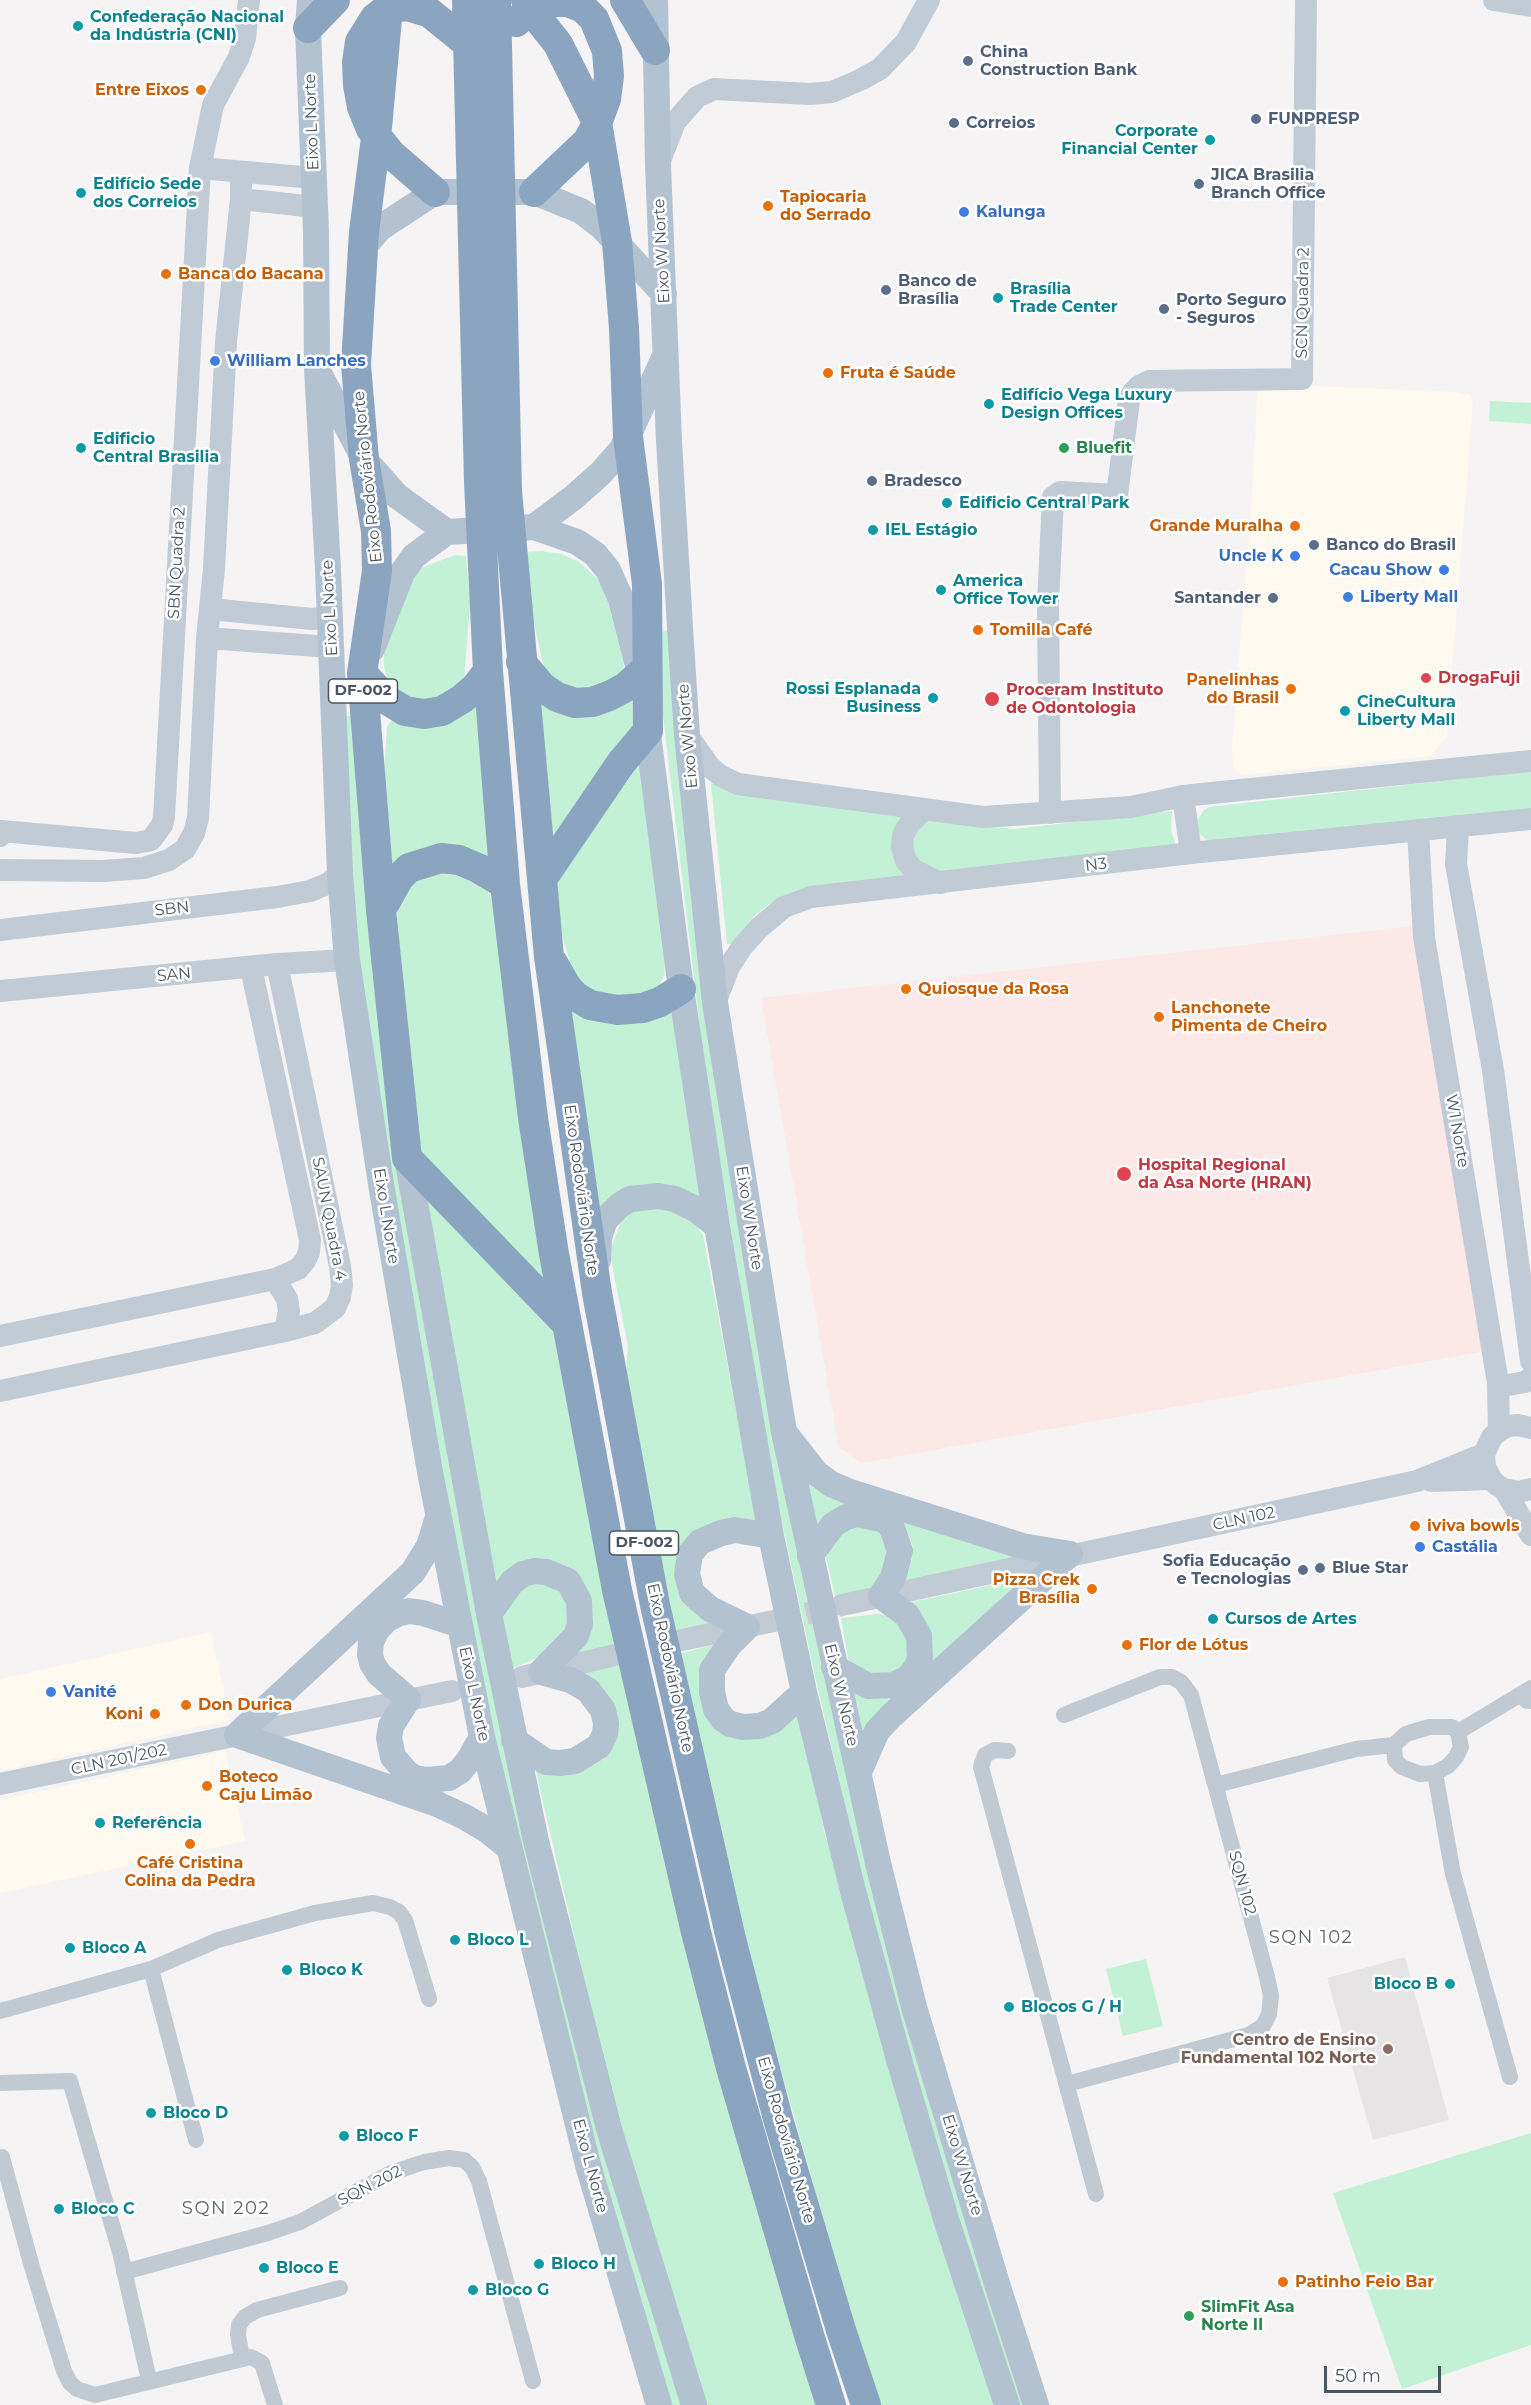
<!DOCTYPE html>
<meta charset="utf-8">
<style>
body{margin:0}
#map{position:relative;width:1531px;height:2405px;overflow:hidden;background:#f5f3f3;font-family:Montserrat,sans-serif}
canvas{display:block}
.scale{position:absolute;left:1324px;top:2366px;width:117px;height:27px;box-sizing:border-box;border:3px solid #4a5661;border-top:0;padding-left:8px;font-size:18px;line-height:21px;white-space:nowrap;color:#4a5661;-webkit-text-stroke:4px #fff;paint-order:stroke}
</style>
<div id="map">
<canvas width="1531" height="2405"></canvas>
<div class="scale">50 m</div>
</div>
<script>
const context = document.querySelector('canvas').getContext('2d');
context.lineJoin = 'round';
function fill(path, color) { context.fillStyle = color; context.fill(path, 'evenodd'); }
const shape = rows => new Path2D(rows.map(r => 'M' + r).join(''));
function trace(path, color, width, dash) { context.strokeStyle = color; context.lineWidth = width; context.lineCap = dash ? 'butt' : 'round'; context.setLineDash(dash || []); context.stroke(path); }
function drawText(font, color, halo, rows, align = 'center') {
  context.font = font + ' Montserrat,sans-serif'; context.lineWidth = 5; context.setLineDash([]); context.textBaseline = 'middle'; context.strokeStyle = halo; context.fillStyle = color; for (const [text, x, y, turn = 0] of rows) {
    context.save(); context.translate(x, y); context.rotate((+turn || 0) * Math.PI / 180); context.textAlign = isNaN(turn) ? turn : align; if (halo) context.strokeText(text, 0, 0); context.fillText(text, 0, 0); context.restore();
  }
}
const commercial = shape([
 [1271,384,1457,392,1468,394,1473,400,1447,736,1431,756,1241,775,1233,767,1232,749,1253,481,1257,396,1259,390],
 [211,1632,230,1720,0,1771,0,1679],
 [225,1751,245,1841,0,1893,0,1800]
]);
const education = shape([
 [1405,1957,1449,2120,1373,2140,1327,1978]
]);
const medical = shape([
 [1416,926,1485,1351,861,1463,839,1447,761,998]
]);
const green = shape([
 [1490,401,1531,403,1531,424,1489,421],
 [542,551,561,554,579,562,599,580,606,591,625,658,622,672,587,699,545,672,529,601,527,552],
 [455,555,466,556,470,603,464,682,432,709,389,685,384,667,384,652,392,603,419,569],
 [669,630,778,1441,1029,2405,1017,2405,975,2275,904,2039,855,1849,814,1672,772,1475,706,1079,662,707,651,635],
 [632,696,661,895,666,959,664,975,658,989,608,1005,574,977,558,920,540,698],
 [478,706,491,860,394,876,383,794,387,726,395,717],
 [356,715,450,1463,684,2405,672,2405,582,2102,499,1768,433,1442,355,944,343,717],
 [1531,771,1531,808,1216,843,1208,841,1199,833,1197,821,1204,810,1209,807],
 [711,783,731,792,911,817,910,877,771,903,756,914,732,944,727,944],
 [1172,811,1171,831,1177,848,933,875,910,850,911,837,927,821,934,820,1014,829],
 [438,867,485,885,494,905,616,1646,570,1657,572,1576,496,1592,443,1317,401,1008,397,914,403,890],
 [676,994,708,1212,679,1193,599,1226,567,998,602,1022,613,1025,625,1024],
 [668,1208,695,1224,703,1235,759,1533,729,1526,681,1581,731,1624,674,1635,625,1386,628,1346,611,1260,611,1249,620,1224,629,1215,635,1211],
 [801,1466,1031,1559,898,1587,912,1560,913,1547,910,1537,901,1525,890,1517,819,1537],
 [844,1527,888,1528,886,1582,836,1600,826,1557,828,1546],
 [1034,1576,862,1753,845,1678,911,1685,903,1604],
 [559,1580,575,1618,544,1655,513,1668,504,1631,502,1619,504,1610,524,1584],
 [878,1614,893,1615,917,1646,890,1682,853,1668,848,1658,841,1618],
 [728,1641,717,1649,723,1723,798,1706,825,1835,847,1893,1002,2405,880,2405,834,2257,751,1964,678,1654],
 [621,1665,821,2405,702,2405,615,2112,534,1763,609,1742,570,1675],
 [1146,1959,1163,2026,1123,2036,1106,1969],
 [1531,2133,1531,2345,1402,2389,1333,2193]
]);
const secondaryTunnel = shape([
 [774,1621,840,1606]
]);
const street = shape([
 [1064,1715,1160,1677,1172,1677,1181,1682,1191,1695,1267,1977,1271,1996,1269,2014,1263,2026,1249,2035,1067,2084],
 [1429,1727,1452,1727,1458,1732,1461,1747,1456,1757,1448,1766,1435,1773,1420,1774,1402,1767,1395,1760,1394,1745,1406,1734,1429,1727],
 [1458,1732,1531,1688],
 [1008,1751,995,1750,985,1755,981,1767,1096,2194],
 [1435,1773,1453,1874,1510,2077],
 [1216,1785,1356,1749,1394,1745],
 [151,1969,196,2140],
 [0,2011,151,1969,218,1940,315,1913,373,1903,390,1907,399,1912,405,1920,429,1999],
 [0,2083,70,2081,120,2252,149,2380],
 [2,2157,32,2267,64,2371,70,2383,77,2389,95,2395,251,2357,262,2363,275,2405],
 [124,2272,268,2233,300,2222,391,2173,424,2162,449,2158,464,2160,472,2167,479,2181,533,2381],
 [242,2358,238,2335,239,2325,245,2317,257,2310,340,2288]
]);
const secondary = shape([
 [1494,0,1531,6],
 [659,163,675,122,697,97,714,89,810,94,832,92,860,80,880,69,906,42,929,0],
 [200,168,314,178],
 [241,199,315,207],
 [210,609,312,619,330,617],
 [207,638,331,647],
 [687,735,710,767,721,776,738,784,983,817,1131,807,1183,796,1231,791,1531,761],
 [1183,796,1191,853],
 [924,810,910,823,903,835,902,847,906,861,914,870,940,883],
 [1050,813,1048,603,1053,497,1060,492,1117,495,1129,400,1133,392,1139,386,1149,381,1302,379,1306,0],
 [1458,828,1456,864,1493,1070,1531,1361],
 [1418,830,1424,937,1498,1383,1499,1431],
 [0,836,1,831,136,843,151,840,162,825,164,817,200,168,213,105,239,57,245,38,249,0],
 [0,870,103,871,144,868,169,860,185,849,194,833,198,818,207,638,214,569,226,342,241,199,241,172],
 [0,930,277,897,310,891,329,883,340,874],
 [0,991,277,964,347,960],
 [715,1003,729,967,742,947,759,928,784,907,811,897,1191,853,1531,819],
 [275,1279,287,1299,289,1311,285,1331],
 [0,1336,275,1279,298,1269,305,1261,309,1252,310,1240,251,968],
 [1498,1383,1508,1385,1525,1382,1531,1378],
 [0,1391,285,1331,315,1323,335,1308,340,1297,342,1285,340,1266,277,964],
 [1531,1428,1518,1425,1508,1426,1499,1431,1492,1437,1484,1454,1485,1467,1491,1479,1497,1485,1504,1489,1519,1492,1531,1489],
 [1431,1481,1491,1479],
 [1504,1489,1531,1535],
 [842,1605,1417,1481,1484,1454],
 [677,1641,774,1621],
 [522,1677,615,1655],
 [1528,1698,1531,1698],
 [0,1784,452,1691]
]);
const primary = shape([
 [310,0,308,28,316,232,317,368,328,570,340,874,347,960,382,1190,430,1472,482,1737,588,2165,659,2405],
 [655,0,658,165,669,441,681,644,687,735,715,1003,784,1432,878,1863,914,2007,998,2287,1036,2405],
 [362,249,380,228,435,192,534,192,581,211,601,226,664,294],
 [321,377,364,459,397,496,447,532,534,527,574,497,601,473,622,449,664,358],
 [534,527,577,542,595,554,608,570,621,599,641,677],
 [372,649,402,573,414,556,447,532],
 [646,719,681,989,717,1226,771,1536,804,1692,853,1891,900,2063,946,2219,1007,2405],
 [407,1158,489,1614,536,1841,609,2129,694,2405],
 [598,1260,599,1238,605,1220,619,1206,630,1199,658,1196,675,1199,697,1210,717,1226],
 [788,1437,816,1473,831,1484,850,1492,1022,1546,1070,1554],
 [438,1517,429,1546,413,1572,237,1735,437,1804,465,1817,487,1830,509,1848],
 [771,1536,735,1530,721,1533,700,1542,690,1554,687,1574,692,1593,710,1609,747,1627,729,1645,712,1670,712,1692,716,1709,723,1719,730,1724,743,1727,760,1726,772,1721,804,1692],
 [810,1556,833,1525,846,1517,858,1514,885,1520,892,1528,900,1551,893,1578,881,1596,907,1615,919,1636,920,1659,916,1668,908,1678,894,1685,868,1686,834,1667],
 [489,1614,512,1582,523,1574,534,1571,546,1572,568,1581,579,1601,580,1624,576,1636,541,1672,570,1680,588,1690,603,1710,606,1723,605,1734,599,1746,575,1761,560,1763,546,1762,514,1740],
 [460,1625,423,1613,409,1611,397,1614,386,1620,376,1631,371,1642,370,1654,372,1663,379,1674,408,1699,391,1726,389,1738,393,1757,407,1773,415,1778,427,1780,449,1778,460,1771,469,1760,482,1737],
 [859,1772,877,1731,891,1716,1070,1554]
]);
const highway = shape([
 [397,0,388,8,376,138,364,232,356,365,364,459,376,531,377,571,362,673,381,910,407,1158,566,1323],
 [467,0,479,482,488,671,505,884,533,1118,554,1254,617,1590,696,1932,731,2068,809,2335,831,2405],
 [496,0,507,491,549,957,597,1293,655,1605,731,1939,778,2119,841,2330,866,2405],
 [526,0,531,10,558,44,597,122,617,242,624,328,628,437,647,584,648,731,621,763,542,879],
 [625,0,655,50],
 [516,22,530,10,543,4,556,2,568,2,583,8,594,19,607,51,609,76,606,99,596,126,587,142,534,192],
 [308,28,335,0],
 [435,192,391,154,371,129,362,107,358,85,357,62,360,42,375,18,388,8,407,6,430,13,467,43],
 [521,662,542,687,557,697,575,703,592,702,609,696,626,687,640,674],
 [362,673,387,700,405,711,424,714,442,711,462,699,475,688,488,671],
 [381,910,399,878,409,868,441,858,459,860,478,868,505,884],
 [553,963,566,986,575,996,590,1005,617,1010,643,1008,660,1002,681,989]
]);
const markers = [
 [78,26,6,"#0f9aa8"],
 [968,61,6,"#5c6f8a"],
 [201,90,6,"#e8710a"],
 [1256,119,6,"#5c6f8a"],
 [954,123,6,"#5c6f8a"],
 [1210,140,6,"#0f9aa8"],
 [1199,184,6,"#5c6f8a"],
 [81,193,6,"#0f9aa8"],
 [768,206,6,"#e8710a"],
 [964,212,6,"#3f7fe0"],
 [166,274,6,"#e8710a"],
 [886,290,6,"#5c6f8a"],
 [998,298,6,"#0f9aa8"],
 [1164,309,6,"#5c6f8a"],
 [215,361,6,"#3f7fe0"],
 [828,373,6,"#e8710a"],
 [989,404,6,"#0f9aa8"],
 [81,448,6,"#0f9aa8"],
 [1064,448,6,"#2e9e5b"],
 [872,481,6,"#5c6f8a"],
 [947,503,6,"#0f9aa8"],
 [1295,526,6,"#e8710a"],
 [873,530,6,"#0f9aa8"],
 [1314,545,6,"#5c6f8a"],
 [1295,556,6,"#3f7fe0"],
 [1444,570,6,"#3f7fe0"],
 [941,590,6,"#0f9aa8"],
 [1348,597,6,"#3f7fe0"],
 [1273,598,6,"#5c6f8a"],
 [978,630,6,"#e8710a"],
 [1426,678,6,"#e0444e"],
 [1291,689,6,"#e8710a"],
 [933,698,6,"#0f9aa8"],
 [992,699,8,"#e0444e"],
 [1345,711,6,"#0f9aa8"],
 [906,989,6,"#e8710a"],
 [1159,1017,6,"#e8710a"],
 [1124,1174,8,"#e0444e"],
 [1415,1526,6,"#e8710a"],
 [1420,1547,6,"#3f7fe0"],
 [1320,1568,6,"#5c6f8a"],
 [1303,1570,6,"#5c6f8a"],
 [1092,1589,6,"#e8710a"],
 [1213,1619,6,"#0f9aa8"],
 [1127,1645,6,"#e8710a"],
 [51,1692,6,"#3f7fe0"],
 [186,1705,6,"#e8710a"],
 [155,1714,6,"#e8710a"],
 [207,1786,6,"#e8710a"],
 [100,1823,6,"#0f9aa8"],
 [190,1844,6,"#e8710a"],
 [455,1940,6,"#0f9aa8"],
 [70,1948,6,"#0f9aa8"],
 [287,1970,6,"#0f9aa8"],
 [1450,1984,6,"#0f9aa8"],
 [1009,2007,6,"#0f9aa8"],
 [1388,2049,6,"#8d6e63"],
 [151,2113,6,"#0f9aa8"],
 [344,2136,6,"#0f9aa8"],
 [59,2209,6,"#0f9aa8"],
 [539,2264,6,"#0f9aa8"],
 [264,2268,6,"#0f9aa8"],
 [1283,2282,6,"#e8710a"],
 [473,2290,6,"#0f9aa8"],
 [1189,2316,6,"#2e9e5b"]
];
const shields = [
 [363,691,69],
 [644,1543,69]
];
const shieldNames = [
 ["DF-002",363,691],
 ["DF-002",644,1543]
];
const cultureNames = [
 ["Confederação Nacional",90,17],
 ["da Indústria (CNI)",90,35],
 ["Corporate",1198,131,"right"],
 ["Financial Center",1198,149,"right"],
 ["Edifício Sede",93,184],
 ["dos Correios",93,202],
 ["Brasília",1010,289],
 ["Trade Center",1010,307],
 ["Edifício Vega Luxury",1001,395],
 ["Design Offices",1001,413],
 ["Edificio",93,439],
 ["Central Brasilia",93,457],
 ["Edificio Central Park",959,503],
 ["IEL Estágio",885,530],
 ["America",953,581],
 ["Office Tower",953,599],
 ["Rossi Esplanada",921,689,"right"],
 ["Business",921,707,"right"],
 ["CineCultura",1357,702],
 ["Liberty Mall",1357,720],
 ["Cursos de Artes",1225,1619],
 ["Referência",112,1823],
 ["Bloco L",467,1940],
 ["Bloco A",82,1948],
 ["Bloco K",299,1970],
 ["Bloco B",1438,1984,"right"],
 ["Blocos G / H",1021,2007],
 ["Bloco D",163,2113],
 ["Bloco F",356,2136],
 ["Bloco C",71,2209],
 ["Bloco H",551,2264],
 ["Bloco E",276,2268],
 ["Bloco G",485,2290]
];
const serviceNames = [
 ["China",980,52],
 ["Construction Bank",980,70],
 ["FUNPRESP",1268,119],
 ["Correios",966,123],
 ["JICA Brasilia",1211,175],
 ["Branch Office",1211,193],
 ["Banco de",898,281],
 ["Brasília",898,299],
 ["Porto Seguro",1176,300],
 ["- Seguros",1176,318],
 ["Bradesco",884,481],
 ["Banco do Brasil",1326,545],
 ["Santander",1261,598,"right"],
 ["Sofia Educação",1291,1561,"right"],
 ["e Tecnologias",1291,1579,"right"],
 ["Blue Star",1332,1568]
];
const foodNames = [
 ["Entre Eixos",189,90,"right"],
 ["Tapiocaria",780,197],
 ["do Serrado",780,215],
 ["Banca do Bacana",178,274],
 ["Fruta é Saúde",840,373],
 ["Grande Muralha",1283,526,"right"],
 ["Tomilla Café",990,630],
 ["Panelinhas",1279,680,"right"],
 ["do Brasil",1279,698,"right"],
 ["Quiosque da Rosa",918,989],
 ["Lanchonete",1171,1008],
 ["Pimenta de Cheiro",1171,1026],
 ["iviva bowls",1427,1526],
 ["Pizza Crek",1080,1580,"right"],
 ["Brasília",1080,1598,"right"],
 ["Flor de Lótus",1139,1645],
 ["Don Durica",198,1705],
 ["Koni",143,1714,"right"],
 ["Boteco",219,1777],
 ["Caju Limão",219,1795],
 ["Café Cristina",190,1863,"center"],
 ["Colina da Pedra",190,1881,"center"],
 ["Patinho Feio Bar",1295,2282]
];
const streetNames = [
 ["Eixo L Norte",312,122,-92],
 ["Eixo W Norte",662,251,-93],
 ["SCN Quadra 2",1303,303,-89],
 ["Eixo Rodoviário Norte",368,477,-96],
 ["SBN Quadra 2",177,563,-87],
 ["Eixo L Norte",330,608,-93],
 ["Eixo W Norte",688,736,-95],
 ["N3",1096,865,-7],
 ["SBN",172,909,-7],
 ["SAN",174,975,-5],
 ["W1 Norte",1457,1131,80],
 ["Eixo Rodoviário Norte",581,1190,82],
 ["Eixo L Norte",386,1216,81],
 ["Eixo W Norte",749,1218,81],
 ["SAUN Quadra 4",329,1219,79],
 ["CLN 102",1244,1519,-12],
 ["Eixo Rodoviário Norte",670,1668,78],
 ["Eixo L Norte",474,1694,78],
 ["Eixo W Norte",841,1695,77],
 ["CLN 201/202",119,1760,-12],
 ["SQN 102",1242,1883,75],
 ["Eixo Rodoviário Norte",786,2140,74],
 ["Eixo W Norte",962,2165,73],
 ["Eixo L Norte",590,2166,75],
 ["SQN 202",370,2186,-27]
];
const shopNames = [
 ["Kalunga",976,212],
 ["William Lanches",227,361],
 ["Uncle K",1283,556,"right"],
 ["Cacau Show",1432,570,"right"],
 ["Liberty Mall",1360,597],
 ["Castália",1432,1547],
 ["Vanité",63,1692]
];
const leisureNames = [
 ["Bluefit",1076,448],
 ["SlimFit Asa",1201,2307],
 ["Norte II",1201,2325]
];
const healthNames = [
 ["DrogaFuji",1438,678],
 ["Proceram Instituto",1006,690],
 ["de Odontologia",1006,708],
 ["Hospital Regional",1138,1165],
 ["da Asa Norte (HRAN)",1138,1183]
];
const educationNames = [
 ["Centro de Ensino",1376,2040],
 ["Fundamental 102 Norte",1376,2058]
];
const neighbourhoodNames = [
 ["SQN 102",1311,1938],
 ["SQN 202",226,2209]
];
fill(commercial, '#fdf9ef');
fill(education, '#e6e4e5');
fill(medical, '#fce8e6');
fill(green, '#c3f1d5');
trace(secondaryTunnel, '#caccce', 22, [22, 11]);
trace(street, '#c1cad2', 16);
trace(secondary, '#c1cbd6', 22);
trace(primary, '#b3c2d1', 26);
trace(highway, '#8ba5c1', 30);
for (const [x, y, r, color] of markers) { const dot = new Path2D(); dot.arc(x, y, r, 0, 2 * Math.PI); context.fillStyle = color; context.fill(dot); trace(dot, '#fff', 2); }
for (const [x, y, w] of shields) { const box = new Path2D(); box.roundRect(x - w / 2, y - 12, w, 24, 4.5); context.fillStyle = '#fff'; context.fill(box); trace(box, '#4a5661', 1.5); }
drawText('bold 15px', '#4a5661', null, shieldNames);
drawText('bold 16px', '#0d838f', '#fff', cultureNames, 'left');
drawText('bold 16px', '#4e5e75', '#fff', serviceNames, 'left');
drawText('bold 16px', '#c56008', '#fff', foodNames, 'left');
drawText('16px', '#4a5661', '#fff', streetNames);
drawText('bold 16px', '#366cbe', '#fff', shopNames, 'left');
drawText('bold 16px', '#27864d', '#fff', leisureNames, 'left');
drawText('bold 16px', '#be3a42', '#fff', healthNames, 'left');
drawText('bold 16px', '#785e54', '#fff', educationNames, 'right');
context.letterSpacing = '1.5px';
drawText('18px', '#5f6368', '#fff', neighbourhoodNames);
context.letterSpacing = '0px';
</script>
